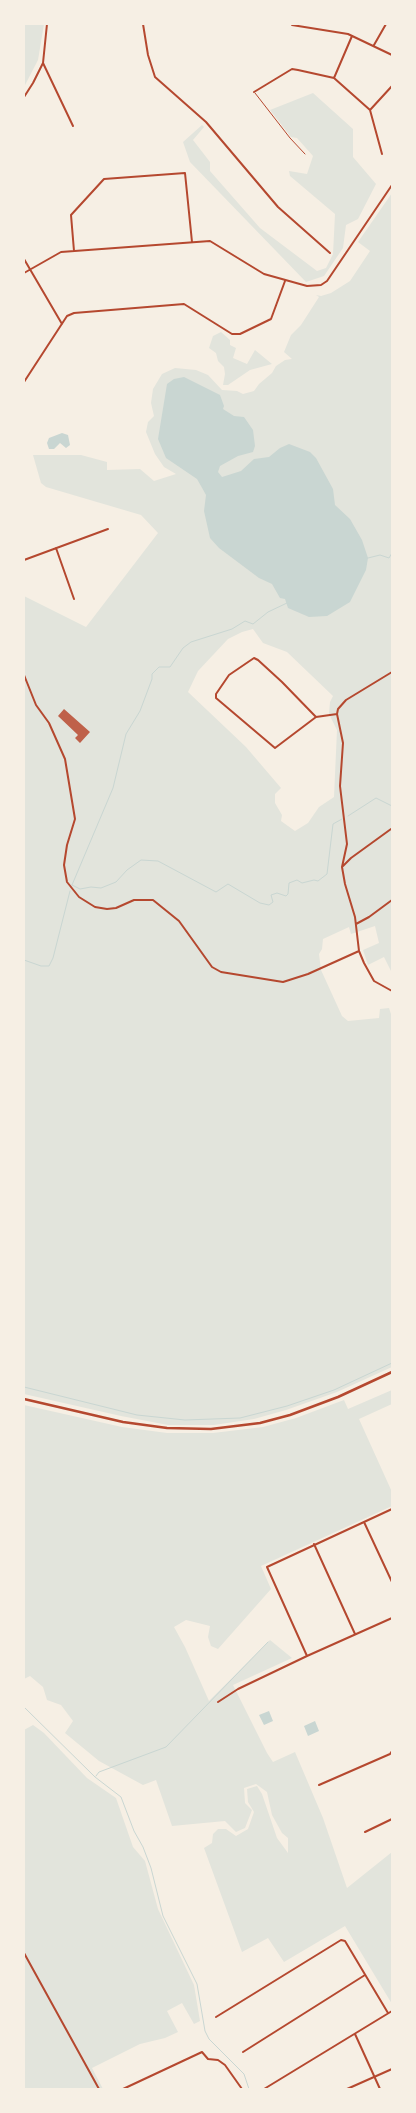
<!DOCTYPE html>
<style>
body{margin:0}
#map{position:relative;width:416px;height:2113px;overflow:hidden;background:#f6efe4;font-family:"Exo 2",sans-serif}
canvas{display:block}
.frame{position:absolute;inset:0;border:25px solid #f6efe4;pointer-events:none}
</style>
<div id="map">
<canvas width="416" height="2113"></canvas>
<div class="frame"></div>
</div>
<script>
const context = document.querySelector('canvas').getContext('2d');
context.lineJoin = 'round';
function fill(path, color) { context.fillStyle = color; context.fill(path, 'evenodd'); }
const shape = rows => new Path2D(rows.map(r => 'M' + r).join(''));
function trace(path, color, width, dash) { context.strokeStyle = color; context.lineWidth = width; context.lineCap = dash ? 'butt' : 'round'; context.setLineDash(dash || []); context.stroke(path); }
const green = shape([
 [24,24,44,24,38,60,24,87],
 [313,93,353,129,353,157,376,184,358,219,346,225,343,248,324,276,306,282,190,162,183,142,202,125,204,127,193,140,210,162,210,171,260,228,317,271,326,268,333,254,335,214,290,176,289,171,307,174,313,156,297,138,291,137,270,110],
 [392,193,392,973,384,957,368,965,363,950,379,943,375,926,351,934,349,927,323,939,322,949,319,954,321,970,342,1016,348,1021,379,1018,380,1009,389,1008,392,1017,392,1367,337,1392,286,1410,254,1419,214,1425,168,1425,121,1416,24,1394,24,596,86,627,158,533,141,515,46,487,41,483,33,455,81,455,107,462,107,470,140,469,154,481,176,474,164,467,155,454,146,432,148,422,154,416,151,403,153,389,162,374,175,368,196,370,208,375,222,390,237,391,243,394,254,391,259,384,272,373,276,366,285,360,292,359,284,352,291,335,301,325,319,297,316,295,321,296,331,293,350,281,370,251,358,242],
 [253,629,263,643,287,652,333,696,330,702,329,714,337,730,334,797,319,807,308,823,295,831,281,821,282,815,275,803,275,794,281,788,246,747,188,692,198,671,228,639,242,632],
 [221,332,230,340,230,345,236,348,233,358,247,364,255,350,272,364,250,370,228,385,223,385,225,374,224,367,218,361,216,353,209,348,213,336],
 [392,1390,392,1404,359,1419,392,1492,392,1506,261,1566,271,1589,218,1649,211,1646,208,1637,210,1626,186,1620,174,1627,185,1647,209,1701,270,1640,292,1658,233,1685,267,1753,273,1762,295,1752,323,1818,347,1888,392,1852,392,2004,345,1926,284,1962,268,1938,242,1952,204,1848,212,1843,213,1834,218,1829,226,1829,236,1836,248,1829,254,1812,248,1802,247,1789,257,1786,262,1794,277,1838,288,1853,288,1838,282,1833,272,1815,267,1792,256,1784,244,1788,245,1803,252,1810,245,1828,236,1832,225,1821,172,1826,156,1780,143,1785,99,1761,65,1733,73,1721,61,1705,47,1700,43,1687,30,1676,24,1679,24,1405,122,1427,167,1433,213,1433,263,1427,296,1418,344,1400,348,1409],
 [33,1725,44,1733,87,1778,116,1798,133,1847,145,1861,158,1909,194,1985,200,2021,194,2024,182,2003,167,2011,178,2032,165,2038,140,2044,92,2068,103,2089,24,2089,24,1730]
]);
const water = shape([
 [184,377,220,395,224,406,223,409,234,416,244,417,253,430,255,446,253,452,238,456,220,466,218,472,222,477,241,471,254,459,269,457,280,448,289,444,310,452,316,458,333,489,335,505,350,519,362,540,368,558,366,570,350,602,327,616,309,617,288,608,285,599,280,598,272,584,259,578,219,548,210,538,204,511,206,495,201,486,197,479,166,458,158,439,167,384,174,379],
 [62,433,68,435,70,445,66,448,60,443,54,449,49,449,47,443,49,438],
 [269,1711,273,1721,264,1725,259,1715],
 [315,1721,319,1731,308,1736,304,1726]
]);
const stream = shape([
 [368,558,380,555,389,558,392,553],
 [348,816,376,798,392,806],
 [72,885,113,788,126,734,140,711,152,679,152,674,159,667,170,667,183,648,191,642,232,629,245,621,253,624,268,612,287,603],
 [72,885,80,889,91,887,101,888,116,882,127,870,141,860,158,861,216,892,228,884,260,903,269,905,273,902,271,895,277,893,286,896,288,894,289,883,297,880,302,883,314,880,318,881,327,874,333,824,342,819],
 [24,960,41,966,49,966,53,958,70,891],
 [24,1387,137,1415,185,1420,240,1418,287,1406,334,1390,392,1363],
 [24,1707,95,1777,121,1797,134,1831,143,1847,151,1868,163,1916,197,1984,205,2031,209,2039,244,2074,249,2089],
 [96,1776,99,1772,166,1747,268,1642]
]);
const building = shape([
 [64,709,90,732,80,743,75,738,78,735,58,716]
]);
const service = shape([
 [255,93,290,138,305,154]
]);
const minor = shape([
 [143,24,148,55,155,77,206,122,278,207,330,253],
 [292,25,348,34,392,55],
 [374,45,386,24],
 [43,63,73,126],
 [334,78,352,36],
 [254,92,292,69,298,70,334,78,370,110],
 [24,97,33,83,43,63,47,24],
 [370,110,382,154],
 [370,110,392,86],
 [74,251,71,215,104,179,185,173,192,242],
 [24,259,62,324],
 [24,273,61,252,210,241,264,274,307,286,321,285,327,281,392,185],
 [24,382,67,316,74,313,184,304,232,334,240,334,271,319,285,281],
 [56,548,74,599],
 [24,560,108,529],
 [392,672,346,700,338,709,337,714,343,743,340,786,347,844,342,867,345,884,355,917,359,951,364,963,374,981,392,991],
 [24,675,36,705,49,723,65,759,75,819,67,845,64,865,67,882,79,897,95,907,107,909,116,908,134,900,153,900,179,921,212,967,221,972,283,982,308,974,359,951],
 [316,717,275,748,216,698,216,694,229,675,254,658,258,660,282,682,316,717,337,714],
 [343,866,351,858,391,829],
 [356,924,369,917,392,900],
 [364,1522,392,1582],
 [314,1544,355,1634],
 [307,1656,267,1567,392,1509],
 [218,1702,238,1689,307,1656,392,1618],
 [319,1785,390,1754,392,1751],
 [365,1832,392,1819],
 [24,1953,99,2089],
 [216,2017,341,1940,345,1941,388,2013],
 [355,2034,380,2089],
 [243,2052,365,1975],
 [123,2089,202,2052,208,2059,218,2060,225,2065,242,2089],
 [264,2089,392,2011],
 [347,2089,392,2069]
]);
const tertiary = shape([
 [24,1399,123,1422,167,1428,211,1429,260,1423,290,1415,338,1397,392,1372]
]);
fill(green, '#e2e4dc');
fill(water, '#c9d6d2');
trace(stream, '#c9d6d2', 1);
fill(building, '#bf614a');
trace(service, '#b5482f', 1);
trace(minor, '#b5482f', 2);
trace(tertiary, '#b5482f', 2.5);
</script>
